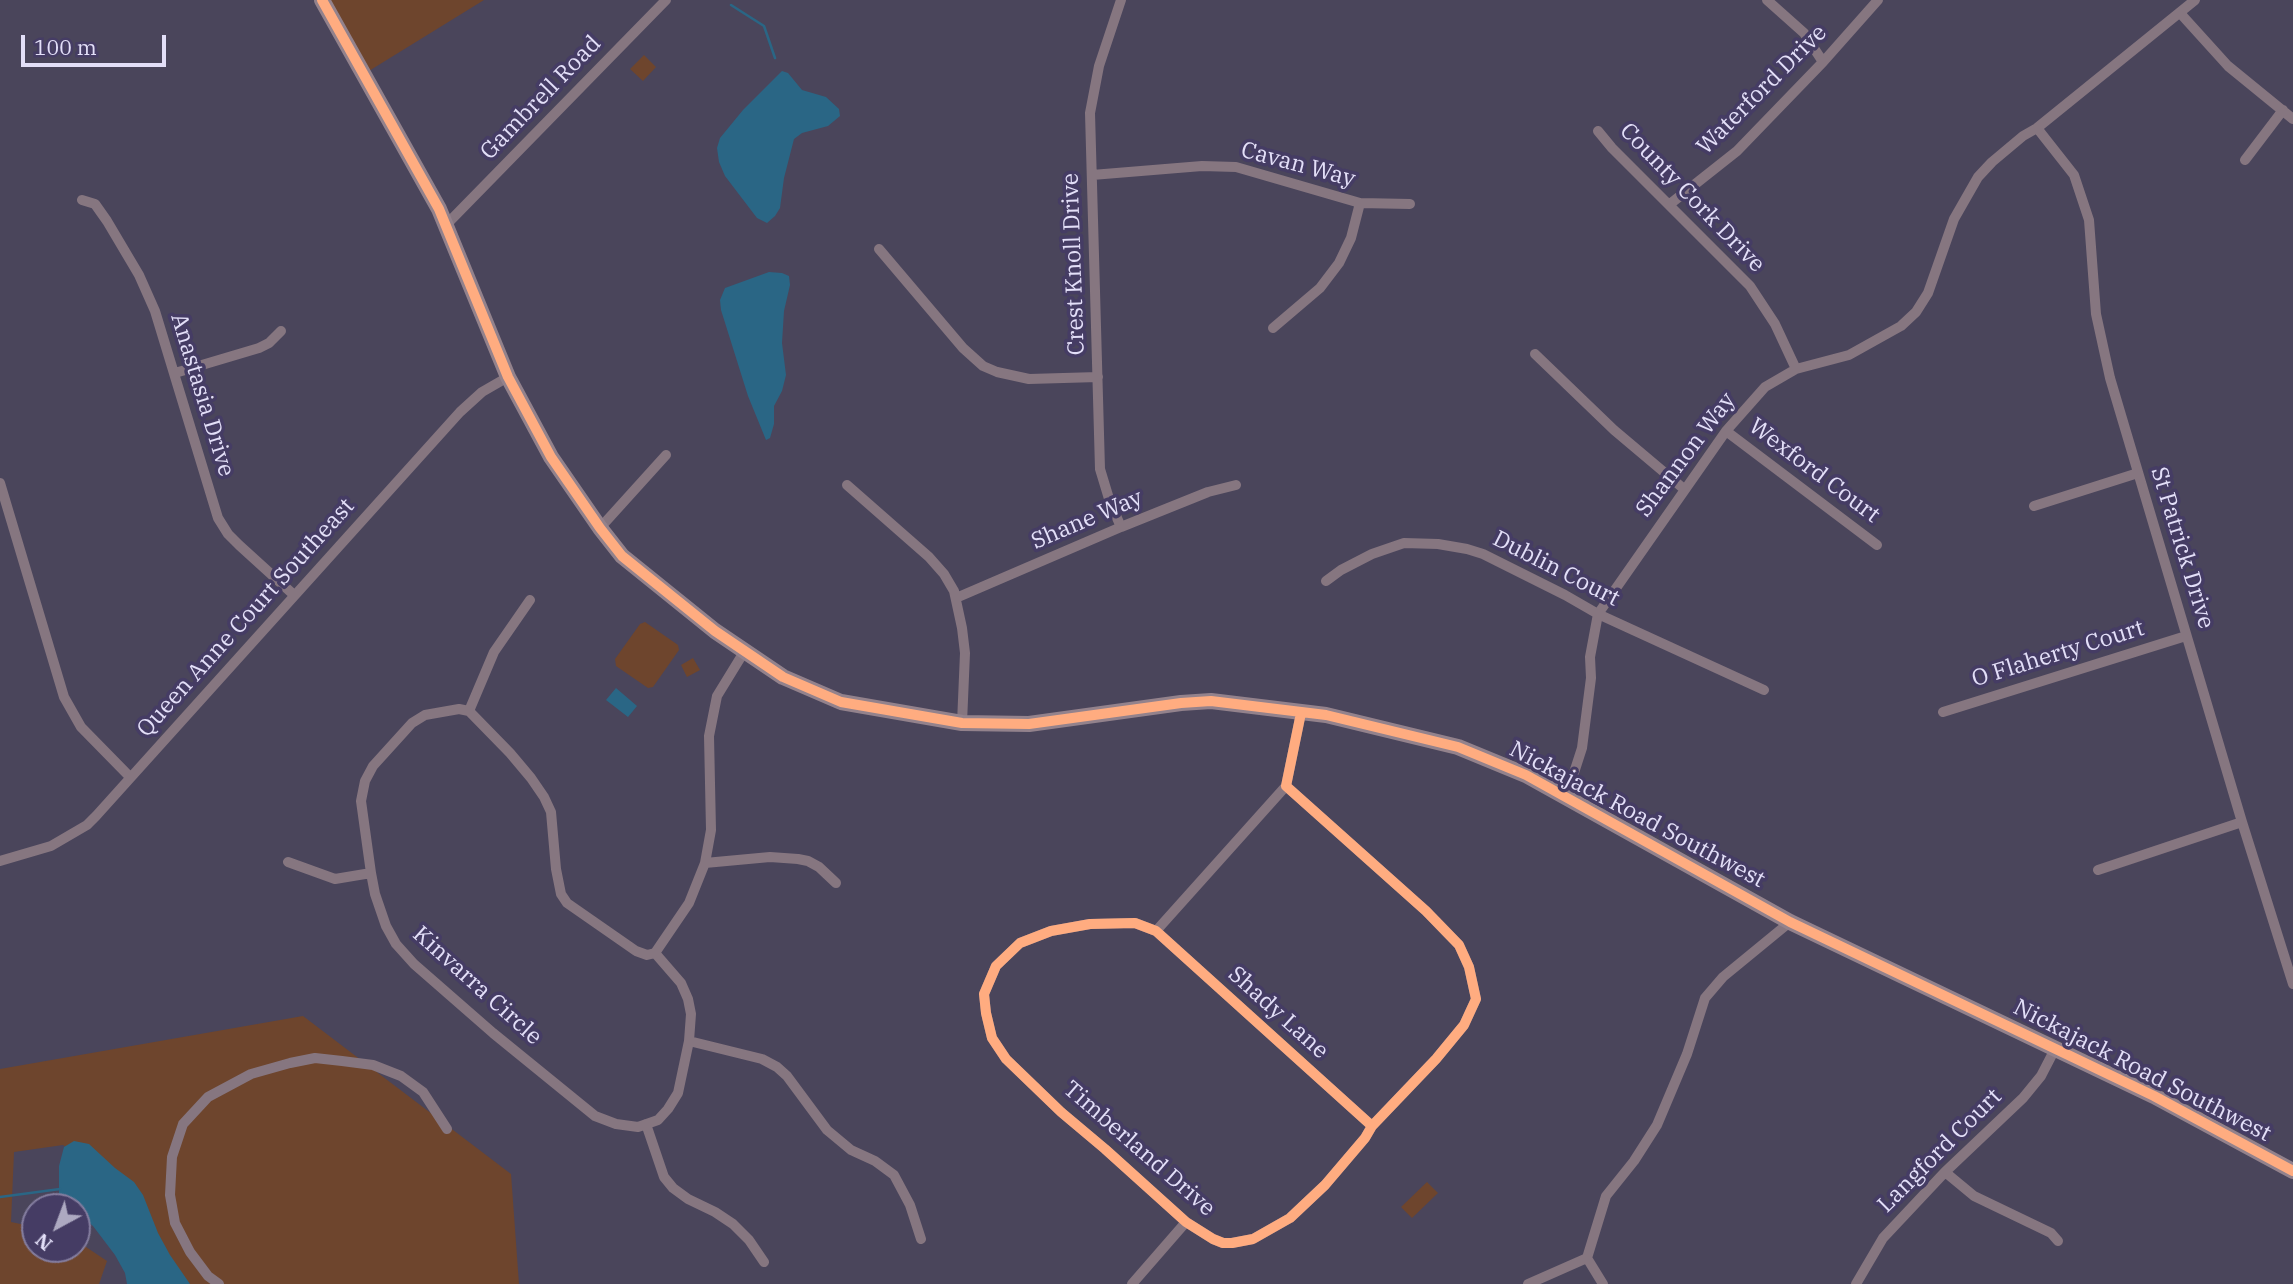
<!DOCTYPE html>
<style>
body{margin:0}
#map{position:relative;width:2293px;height:1284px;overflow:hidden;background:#4a455b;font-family:"IBM Plex Serif",serif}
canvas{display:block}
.north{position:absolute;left:21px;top:1193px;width:70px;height:70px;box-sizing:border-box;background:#453c64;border:2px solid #847d9f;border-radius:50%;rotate:221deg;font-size:19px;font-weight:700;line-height:28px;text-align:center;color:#e3dff8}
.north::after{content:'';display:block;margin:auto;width:24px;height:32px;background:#ada9c1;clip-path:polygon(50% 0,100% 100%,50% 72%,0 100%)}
.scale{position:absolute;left:21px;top:35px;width:145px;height:32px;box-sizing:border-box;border:4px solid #e3dff8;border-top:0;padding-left:9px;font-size:21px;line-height:24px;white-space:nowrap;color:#e3dff8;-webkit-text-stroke:5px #453c64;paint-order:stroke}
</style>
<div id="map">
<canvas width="2293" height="1284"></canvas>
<div class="north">N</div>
<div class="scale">100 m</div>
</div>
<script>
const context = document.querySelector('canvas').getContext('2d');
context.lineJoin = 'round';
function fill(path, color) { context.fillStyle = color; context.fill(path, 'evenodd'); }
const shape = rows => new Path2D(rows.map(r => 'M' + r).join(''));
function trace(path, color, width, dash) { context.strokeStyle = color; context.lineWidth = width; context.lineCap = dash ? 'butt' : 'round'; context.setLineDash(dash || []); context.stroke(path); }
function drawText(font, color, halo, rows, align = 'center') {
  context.font = font + ' "IBM Plex Serif",serif'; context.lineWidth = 7; context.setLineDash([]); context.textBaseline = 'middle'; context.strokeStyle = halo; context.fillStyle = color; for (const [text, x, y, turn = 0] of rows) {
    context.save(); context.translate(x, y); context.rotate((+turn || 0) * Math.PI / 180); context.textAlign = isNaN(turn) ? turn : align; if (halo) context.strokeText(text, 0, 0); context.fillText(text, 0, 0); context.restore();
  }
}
const green = shape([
 [322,0,484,0,364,74],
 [644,55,656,67,643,81,630,69],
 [645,622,678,645,679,650,653,687,648,688,616,666,615,659,640,624],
 [693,658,700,670,687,677,681,665],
 [303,1016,511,1174,519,1284,186,1284,127,1186,63,1145,14,1152,11,1222,35,1227,35,1249,77,1249,77,1241,107,1261,99,1284,0,1284,0,1069],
 [1427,1182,1438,1193,1412,1218,1401,1207]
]);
const water = shape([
 [782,71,788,73,802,90,826,97,839,109,840,116,828,126,802,133,794,139,784,178,780,208,775,216,767,223,757,218,725,176,719,162,717,148,720,138,743,110],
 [769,272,782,273,789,276,790,285,784,311,782,343,786,375,782,391,774,406,774,424,770,438,766,440,748,396,721,310,720,300,725,288],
 [616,688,637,706,628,717,606,700],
 [74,1141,89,1144,115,1168,134,1182,143,1195,158,1233,170,1255,190,1284,127,1284,125,1273,115,1255,93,1226,77,1213,77,1207,65,1207,59,1196,59,1166,64,1147]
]);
const stream = shape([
 [731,5,764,26,775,58],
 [0,1197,60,1189]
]);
const street = shape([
 [1121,0,1099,66,1090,113,1100,469,1110,502,1121,527],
 [1767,0,1804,33,1823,62],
 [2180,13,2228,66,2293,119],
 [2037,128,2074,175,2089,220,2096,314,2110,378,2242,822,2293,984],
 [1598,131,1612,148,1750,286,1775,324,1796,369],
 [2245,160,2283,110],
 [1092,175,1202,166,1236,167,1360,203,1410,204],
 [82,200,95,204,107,221,139,275,155,311,218,518,228,534,239,545,294,595],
 [1670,204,1737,151,1823,62,1878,0],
 [446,225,666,0],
 [879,249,963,348,983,366,997,372,1029,379,1098,377],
 [1273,328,1320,288,1339,263,1351,238,1360,203],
 [1535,354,1614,430,1684,489],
 [175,373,259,348,269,343,281,331],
 [1726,431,1877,545],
 [0,483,64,697,81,727,130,777],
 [847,485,929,557,944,574,954,591,962,628,965,653,962,723],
 [2034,506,2138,473],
 [600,528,666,455],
 [1326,581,1341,570,1372,554,1404,543,1438,544,1467,549,1483,554,1565,595,1598,614,1764,690],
 [956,598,1121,527,1208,492,1236,485],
 [459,709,469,711,510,753,531,778,544,797,551,812,556,869,561,894,567,903,636,951,647,955,655,953,681,983,688,999,691,1014,689,1041,678,1093,668,1109,658,1120,638,1127,616,1124,595,1116,493,1033,414,964,396,944,386,926,375,894,371,873,361,801,365,781,373,766,412,723,425,715,459,709],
 [469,711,494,652,530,600],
 [1943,712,2186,636],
 [1301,713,1286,786,1426,911,1459,945,1469,967,1476,999,1464,1025,1436,1059,1372,1126,1365,1138,1325,1185,1290,1218,1253,1239,1232,1243,1223,1243,1213,1239,1186,1222,1105,1149,1061,1112,1006,1059,992,1038,986,1013,984,994,996,966,1020,943,1051,931,1090,924,1135,923,1156,931,1372,1126],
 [1564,794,1571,782,1582,748,1591,678,1590,657,1598,614,1726,431,1765,387,1796,369,1849,355,1901,326,1916,312,1928,293,1954,219,1978,177,1992,162,2023,136,2037,128,2195,0],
 [0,861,51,846,87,825,96,816,460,412,482,392,508,377],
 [288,862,335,879,371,873],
 [705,863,770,857,798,859,808,861,819,867,836,883],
 [2098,870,2242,822],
 [1156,931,1286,786],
 [655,953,689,903,705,863,711,830,709,736,717,696,744,652],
 [689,1041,762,1059,777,1067,787,1076,827,1130,851,1150,875,1161,894,1175,910,1205,921,1239],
 [646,1124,664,1177,673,1188,688,1199,715,1212,733,1224,749,1240,764,1262],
 [1945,1172,1974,1196,2051,1233,2058,1241],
 [219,1284,208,1276,190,1252,175,1223,170,1195,172,1157,183,1124,208,1097,251,1074,290,1063,315,1058,342,1061,373,1065,401,1076,423,1092,447,1129],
 [1132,1284,1186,1222],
 [1528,1284,1587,1258],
 [1603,1284,1587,1258,1606,1196,1634,1161,1657,1125,1687,1054,1705,998,1723,977,1790,922],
 [1856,1284,1883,1238,1945,1172,2023,1098,2041,1076,2055,1049]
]);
const secondary = shape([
 [322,0,439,209,508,377,551,457,600,528,622,556,715,631,783,677,841,702,962,723,1029,724,1181,703,1211,701,1326,715,1458,747,1526,775,1790,922,2154,1096,2293,1171]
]);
const cycleway = shape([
 [322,0,439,209,508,377,551,457,600,528,622,556,715,631,783,677,841,702,962,723,1029,724,1181,703,1211,701,1326,715,1458,747,1526,775,1790,922,2154,1096,2293,1171],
 [1301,713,1286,786,1426,911,1459,945,1469,967,1476,999,1464,1025,1436,1059,1372,1126,1365,1138,1325,1185,1290,1218,1253,1239,1232,1243,1223,1243,1213,1239,1186,1222,1105,1149,1061,1112,1006,1059,992,1038,986,1013,984,994,996,966,1020,943,1051,931,1090,924,1135,923,1156,931,1372,1126]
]);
const streetNames = [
 ["Waterford Drive",1762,90,-45],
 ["Gambrell Road",541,98,-46],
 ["Cavan Way",1298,165,15],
 ["County Cork Drive",1692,198,46],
 ["Crest Knoll Drive",1074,264,-92],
 ["Anastasia Drive",202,395,73],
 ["Shannon Way",1686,455,-53],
 ["Wexford Court",1814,471,37],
 ["Shane Way",1087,520,-23],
 ["St Patrick Drive",2182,548,73],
 ["Dublin Court",1556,569,27],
 ["Queen Anne Court Southeast",246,618,-48],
 ["O Flaherty Court",2058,654,-17],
 ["Nickajack Road Southwest",1637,815,28],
 ["Kinvarra Circle",477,986,42],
 ["Shady Lane",1278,1013,42],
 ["Nickajack Road Southwest",2142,1071,27],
 ["Timberland Drive",1139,1149,41],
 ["Langford Court",1940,1151,-45]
];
fill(green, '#6e452d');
fill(water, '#2a6685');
trace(stream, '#2a6685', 2.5);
trace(street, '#867680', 10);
trace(secondary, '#93828c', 16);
trace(cycleway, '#ffac80', 10);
drawText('23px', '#e3dff8', '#453c64', streetNames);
</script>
